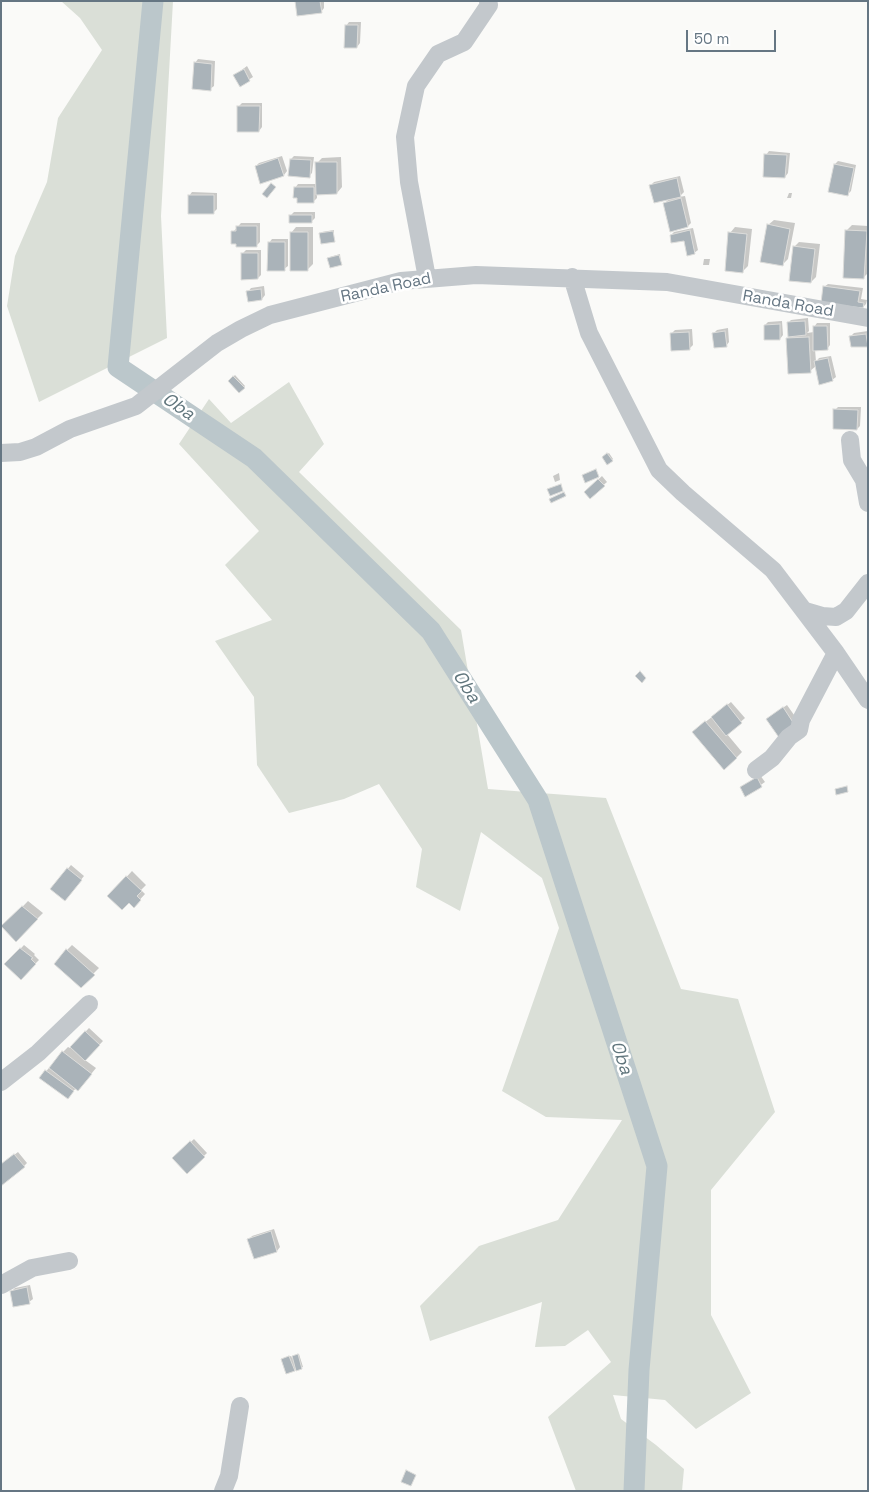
<!DOCTYPE html>
<style>
body{margin:0}
#map{position:relative;width:869px;height:1492px;overflow:hidden;background:#fafaf8;font-family:"Space Grotesk",sans-serif}
canvas{display:block}
.frame{position:absolute;inset:0;border:2px solid #657683;pointer-events:none}
.scale{position:absolute;left:686px;top:30px;width:90px;height:22px;box-sizing:border-box;border:2px solid #657683;border-top:0;padding-left:6px;font-size:15px;line-height:18px;white-space:nowrap;color:#657683;-webkit-text-stroke:4px #fff;paint-order:stroke}
</style>
<div id="map">
<canvas width="869" height="1492"></canvas>
<div class="frame"></div>
<div class="scale">50 m</div>
</div>
<script>
const context = document.querySelector('canvas').getContext('2d');
context.lineJoin = 'round';
function fill(path, color) { context.fillStyle = color; context.fill(path, 'evenodd'); }
const shape = rows => new Path2D(rows.map(r => 'M' + r).join(''));
function trace(path, color, width, dash) { context.strokeStyle = color; context.lineWidth = width; context.lineCap = dash ? 'butt' : 'round'; context.setLineDash(dash || []); context.stroke(path); }
function drawText(font, color, halo, rows, align = 'center') {
  context.font = font + ' "Space Grotesk",sans-serif'; context.lineWidth = 5; context.setLineDash([]); context.textBaseline = 'middle'; context.strokeStyle = halo; context.fillStyle = color; for (const [text, x, y, turn = 0] of rows) {
    context.save(); context.translate(x, y); context.rotate((+turn || 0) * Math.PI / 180); context.textAlign = isNaN(turn) ? turn : align; if (halo) context.strokeText(text, 0, 0); context.fillText(text, 0, 0); context.restore();
  }
}
const green = shape([
 [61,1,173,1,161,216,167,338,39,402,7,306,15,256,47,182,58,118,102,50,80,18],
 [289,382,324,444,299,472,461,630,488,789,606,798,681,989,738,999,775,1112,711,1190,711,1315,751,1393,696,1429,665,1400,613,1395,621,1419,656,1445,684,1469,682,1491,576,1491,548,1417,611,1362,588,1330,565,1346,535,1347,542,1302,430,1341,420,1306,479,1246,558,1220,622,1120,546,1117,502,1091,559,928,542,878,481,832,460,911,416,887,422,849,379,784,344,799,289,813,257,765,254,697,215,641,272,620,225,565,259,531,179,444,209,399,231,423]
]);
const shadow = shape([
 [296,1,324,1,324,8,321,12],
 [349,22,361,22,360,43,357,47,346,26],
 [198,59,215,61,214,86,210,89,195,63],
 [247,66,253,77,240,85,235,75],
 [242,103,262,103,262,127,259,131,239,106],
 [769,151,790,153,788,173,785,177,766,155],
 [282,156,287,171,284,175,256,166,259,163],
 [294,156,314,157,312,173,309,176,291,159],
 [341,157,342,187,337,193,317,194,317,198,313,202,295,188,298,184,317,184,317,163,322,158],
 [838,161,856,165,851,191,847,195,835,164],
 [680,176,684,192,679,197,685,196,691,223,688,226,665,203,670,198,651,185,654,182],
 [192,192,217,193,217,209,213,213,189,196],
 [789,193,792,193,791,198,787,198],
 [294,212,315,212,315,218,312,221,290,216],
 [774,220,795,223,788,259,782,265,768,225],
 [241,223,260,223,260,242,257,245,233,232],
 [852,225,868,226,868,273,864,277,847,230],
 [296,227,313,227,313,264,308,269,291,233],
 [735,227,752,229,748,266,743,271,730,233],
 [693,228,698,250,694,253,685,239,671,235,674,232],
 [334,230,334,241,321,233,322,232],
 [272,239,288,239,288,266,284,269,269,243],
 [799,242,820,244,816,277,811,282,794,247],
 [246,250,261,250,261,275,258,278,242,254],
 [340,254,341,264,329,258,330,257],
 [704,259,710,259,709,265,703,265],
 [828,284,863,288,861,299,867,300,866,304,863,307,824,287],
 [264,286,265,295,262,299,249,301,248,292,251,288],
 [808,318,809,331,807,333,814,332,814,327,817,323,830,323,830,345,827,349,815,349,816,362,819,358,831,356,836,377,832,380,816,366,810,371,787,339,789,337,788,323,791,320],
 [782,321,783,335,780,339,765,325,768,322],
 [728,328,729,342,726,346,714,333,717,330],
 [692,329,693,345,689,349,671,334,675,330],
 [868,331,868,346,850,337,854,333],
 [235,375,245,386,240,392,229,381],
 [838,407,861,407,860,426,857,429,835,410],
 [609,453,613,459,608,463,603,457],
 [559,473,560,480,555,482,553,476],
 [602,476,607,482,590,497,585,492],
 [731,702,745,718,727,734,742,752,736,758,699,727],
 [787,705,799,722,771,716],
 [760,775,765,782,746,795,741,787],
 [71,865,84,876,68,896,51,889],
 [132,871,146,885,141,890,145,894,134,906,129,901,109,896],
 [28,901,43,913,16,940,3,927],
 [24,945,35,954,34,955,39,960,21,978,6,964],
 [72,945,99,968,81,986,67,950],
 [89,1028,103,1041,85,1060,96,1068,83,1084,76,1088,71,1094,41,1077,63,1052,68,1047,70,1048],
 [194,1139,207,1153,187,1172,174,1158],
 [18,1152,27,1163,24,1166,1,1165],
 [274,1229,280,1247,277,1251,255,1258,249,1240,252,1236],
 [30,1285,33,1299,29,1302,12,1291,15,1288],
 [299,1354,303,1367,294,1370,284,1358,291,1356,292,1358]
]);
const river = shape([
 [153,1,118,367,254,458,431,631,538,800,657,1166,639,1370,634,1491]
]);
const building = shape([
 [295,1,320,1,322,13,297,16,295,1],
 [345,25,358,25,357,48,344,48,345,25],
 [194,62,212,64,211,91,192,89,194,62],
 [244,69,250,81,240,87,233,75,244,69],
 [237,106,260,106,259,132,237,132,237,106],
 [764,154,787,155,785,178,763,177,764,154],
 [278,158,284,176,260,184,255,166,278,158],
 [290,159,311,160,310,178,288,176,290,159],
 [315,162,337,162,337,194,316,195,315,162],
 [834,164,854,168,848,196,828,192,834,164],
 [677,178,681,197,654,203,649,185,677,178],
 [271,183,276,187,267,198,262,194,271,183],
 [294,187,314,187,314,203,297,203,297,198,293,198,294,187],
 [188,195,214,195,214,214,188,214,188,195],
 [681,198,688,227,670,232,663,203,681,198],
 [289,215,312,215,312,223,289,223,289,215],
 [767,224,790,229,783,266,760,262,767,224],
 [236,226,257,226,257,247,236,247,236,244,231,244,231,231,236,231,236,226],
 [690,230,695,254,687,256,684,241,671,243,670,235,690,230],
 [845,230,867,231,864,279,843,278,845,230],
 [333,231,335,242,321,244,319,233,333,231],
 [290,232,308,232,308,271,290,271,290,232],
 [728,232,747,234,743,273,725,271,728,232],
 [268,242,285,242,285,271,267,271,268,242],
 [793,246,815,249,811,283,789,281,793,246],
 [241,253,258,253,258,279,241,280,241,253],
 [339,255,342,265,330,268,327,258,339,255],
 [823,286,860,291,858,302,864,303,863,308,821,303,823,286],
 [261,289,262,300,248,302,246,291,261,289],
 [805,321,806,335,788,337,787,322,805,321],
 [780,324,780,340,764,340,764,325,780,324],
 [813,326,827,326,828,350,813,351,813,326],
 [725,331,727,347,714,348,712,333,725,331],
 [689,332,690,350,671,351,670,333,689,332],
 [866,334,868,347,851,347,849,336,866,334],
 [809,337,811,373,788,374,786,338,809,337],
 [828,358,833,381,819,385,814,361,828,358],
 [233,376,245,388,239,393,228,381,233,376],
 [833,409,858,410,857,430,833,429,833,409],
 [607,453,613,461,607,465,602,457,607,453],
 [596,469,599,477,585,483,582,475,596,469],
 [598,479,605,486,590,499,584,492,598,479],
 [561,484,563,491,550,496,547,489,561,484],
 [564,492,566,496,551,503,549,499,564,492],
 [640,671,646,678,642,683,635,676,640,671],
 [727,704,742,723,726,736,711,717,727,704],
 [783,707,796,727,780,739,766,719,783,707],
 [705,721,737,758,724,770,692,732,705,721],
 [757,777,762,787,745,797,740,787,757,777],
 [847,786,848,792,836,795,835,789,847,786],
 [67,868,82,880,65,901,50,889,67,868],
 [126,876,142,891,137,896,141,900,134,908,129,903,122,910,107,896,126,876],
 [22,906,38,919,16,942,1,926,22,906],
 [20,948,33,958,31,959,36,964,21,980,4,964,20,948],
 [66,949,95,975,81,988,54,964,66,949],
 [85,1031,100,1045,85,1061,70,1047,85,1031],
 [62,1051,92,1074,78,1091,49,1068,62,1051],
 [45,1070,74,1091,68,1099,39,1078,45,1070],
 [190,1141,205,1157,187,1174,172,1158,190,1141],
 [14,1154,25,1167,1,1186,1,1164,14,1154],
 [271,1231,277,1252,254,1259,247,1239,271,1231],
 [27,1287,30,1304,13,1307,10,1291,27,1287],
 [298,1354,302,1369,296,1371,292,1356,298,1354],
 [289,1356,295,1371,286,1374,281,1359,289,1356],
 [406,1470,416,1475,411,1486,401,1482,406,1470]
]);
const minor = shape([
 [572,277,589,333,659,470,683,493,773,570,836,653,868,700],
 [427,278,409,182,405,137,416,86,438,54,464,42,489,5,488,1],
 [850,440,852,460,864,480,868,503],
 [1,453,20,452,36,447,70,429,136,406,217,343,241,329,270,315,401,281,476,275,667,282,868,318],
 [805,611,822,616,836,617,846,611,868,583],
 [756,770,772,758,789,737,799,730,801,720,836,653],
 [1,1082,38,1053,89,1004],
 [1,1285,32,1268,69,1261],
 [223,1491,229,1476,240,1406]
]);
const streetNames = [
 ["Randa Road",386,288,-12],
 ["Randa Road",788,304,10]
];
const waterNames = [
 ["Oba",178,407,34],
 ["Oba",466,687,58],
 ["Oba",621,1058,72]
];
fill(green, '#dadfd7');
fill(shadow, '#0003');
trace(river, '#bbc7cb', 21);
fill(building, '#aab3b9');
trace(building, '#dcdcda', 1);
trace(minor, '#c3c8cc', 18);
drawText('16px', '#657683', '#fff', streetNames);
drawText('italic 18px', '#60757c', '#fff', waterNames);
</script>
